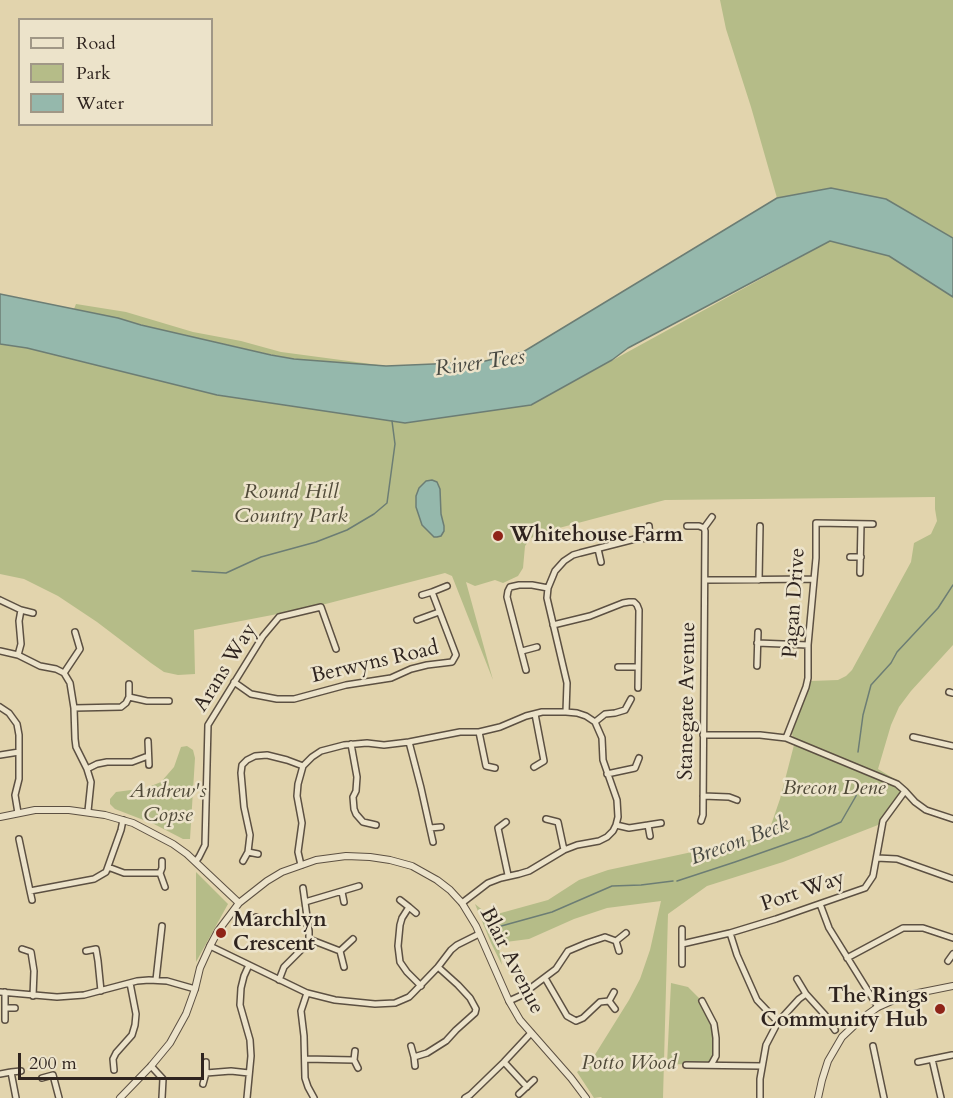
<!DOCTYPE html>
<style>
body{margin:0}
#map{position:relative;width:953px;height:1098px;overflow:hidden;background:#e2d4ad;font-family:Cardo,serif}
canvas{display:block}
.legend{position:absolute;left:18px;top:18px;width:195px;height:108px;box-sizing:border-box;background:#ece3ca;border:2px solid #a09786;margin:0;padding:8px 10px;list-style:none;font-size:18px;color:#2f241f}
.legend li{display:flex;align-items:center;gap:12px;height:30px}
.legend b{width:30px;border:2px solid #a09786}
.scale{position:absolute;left:18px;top:1053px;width:186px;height:27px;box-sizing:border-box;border:3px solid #2f241f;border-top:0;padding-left:8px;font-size:18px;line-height:21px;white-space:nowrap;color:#2f241f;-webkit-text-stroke:4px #ece3ca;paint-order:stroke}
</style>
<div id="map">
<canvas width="953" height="1098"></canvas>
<ul class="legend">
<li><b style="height:8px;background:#ece3ca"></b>Road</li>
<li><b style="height:16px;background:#b5bc88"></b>Park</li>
<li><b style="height:16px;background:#95b8ac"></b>Water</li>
</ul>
<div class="scale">200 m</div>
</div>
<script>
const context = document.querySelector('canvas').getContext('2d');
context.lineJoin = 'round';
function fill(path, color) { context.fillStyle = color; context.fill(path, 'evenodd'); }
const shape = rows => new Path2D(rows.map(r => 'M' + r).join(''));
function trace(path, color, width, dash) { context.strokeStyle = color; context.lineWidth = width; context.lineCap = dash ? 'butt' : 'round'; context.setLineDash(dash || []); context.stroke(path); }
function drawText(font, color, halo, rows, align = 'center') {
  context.font = font + ' Cardo,serif'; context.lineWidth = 5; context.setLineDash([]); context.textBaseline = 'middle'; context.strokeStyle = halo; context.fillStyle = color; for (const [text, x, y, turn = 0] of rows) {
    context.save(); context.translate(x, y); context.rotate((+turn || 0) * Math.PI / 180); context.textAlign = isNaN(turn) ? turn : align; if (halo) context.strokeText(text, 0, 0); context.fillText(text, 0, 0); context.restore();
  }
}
const green = shape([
 [720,0,953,0,953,238,886,199,831,188,777,198,751,107,726,29],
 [830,241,889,256,953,297,953,645,911,691,899,707,891,725,878,769,901,783,908,791,901,797,878,825,783,862,707,886,668,914,663,1098,602,1098,601,1097,594,1098,577,1072,591,1061,629,1000,640,979,650,950,661,901,607,908,574,919,529,939,498,943,502,965,491,943,475,904,490,916,548,900,579,880,608,870,762,837,766,835,770,828,780,799,794,745,792,733,811,681,838,680,846,676,852,670,911,562,914,543,931,534,937,521,935,509,935,497,665,500,540,533,531,538,525,546,523,568,518,576,503,583,495,580,475,586,466,582,493,680,452,576,445,573,314,607,194,630,195,674,178,675,164,672,151,663,97,622,58,596,24,579,0,574,0,344,27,348,217,395,405,423,531,405],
 [76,304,126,312,193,332,241,341,281,352,386,366,294,359,272,355,141,325,118,318,74,309],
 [187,746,193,750,195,758,190,839,183,839,154,824,115,809,110,804,110,799,116,792,146,788,161,782,174,767,181,747],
 [196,872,228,904,196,962],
 [671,983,688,987,702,1001,714,1024,716,1056,711,1065,667,1064]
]);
const water = shape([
 [831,188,886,199,953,238,953,297,889,256,830,241,628,348,612,360,531,405,405,423,217,395,27,348,0,344,0,294,118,318,141,325,271,355,294,359,386,366,481,362,523,352,777,198,831,188],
 [432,480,437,482,440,489,441,514,444,526,444,531,441,536,437,537,434,537,422,525,416,507,416,496,419,488,426,481,432,480]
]);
const stream = shape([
 [192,571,226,573,261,557,316,542,347,530,374,514,387,503,395,444,392,421],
 [858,752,863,715,871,685,891,663,897,652,938,608,953,585],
 [677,881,735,862,809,836,841,822,856,796,858,784],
 [494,928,552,912,612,886,641,885,673,881]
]);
const minor = shape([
 [649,526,650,538],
 [687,526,699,526,704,528,705,531,703,815,701,821],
 [704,528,712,517],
 [598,549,601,562],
 [850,557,861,557],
 [860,573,861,524],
 [705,580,814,579],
 [759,580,760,526],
 [432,592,447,586],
 [0,600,21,610],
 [417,620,439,612],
 [553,625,590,616,623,603,629,602,634,602,637,605,639,610,638,688],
 [757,643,808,645],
 [0,651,18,655,40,666,56,669,64,673,70,683,74,708,75,739,76,747,87,769,91,782,88,811],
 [522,651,537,647],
 [18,655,21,644,19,621,21,610,33,613],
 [757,666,758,632],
 [618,667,638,667],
 [526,670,507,597,508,591,510,587,519,585,532,585,548,588],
 [64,673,80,649,75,632],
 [234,682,251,694,277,699,294,699,346,685,391,678,411,669,427,665,452,662,456,655,432,592,422,595],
 [949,692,953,693],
 [129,697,147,701,169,701],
 [0,707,9,713,17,724,19,735,19,779,15,795,18,813],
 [74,708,121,707,126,703,129,697,129,684],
 [566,712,567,683,547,598,548,588,555,571,564,561,573,555,580,553,635,539,667,537],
 [595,722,605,714,615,713,625,710,631,699],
 [479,732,486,766,495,768],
 [703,735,760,735,786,738,897,784,905,791,915,802,926,810,953,819],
 [913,737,953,746],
 [786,738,806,687,808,678,808,645,816,558,816,523,873,524],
 [148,741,149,765],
 [409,742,421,788,433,842],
 [351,744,357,777,356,791,353,797,354,809,356,814,363,822,376,825],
 [0,755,19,752],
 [534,767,544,761,535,714],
 [87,769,97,764,107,762,132,762,148,756],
 [607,774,635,768,639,758],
 [703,796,729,797,737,800],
 [546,819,558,822,564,850],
 [506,822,498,828,508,875],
 [616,825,629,828,661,823],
 [648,825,650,836],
 [430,828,441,827],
 [19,839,30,891],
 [248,852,258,854],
 [877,858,897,859,953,879],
 [196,861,199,857,205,845,208,725,263,636,279,617,321,607,336,649],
 [243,861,248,852,250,835,244,807,241,773,242,765,247,760,255,756,267,755,287,760,303,766],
 [301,865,298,852,302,823,297,796,298,784,303,766,312,757,321,751,344,745,367,743,384,745,409,742,460,732,479,732,500,727,526,716,542,712,566,712,577,713,586,716,595,722,602,738,603,760,617,800,618,817,616,825,613,831,607,837,599,841,577,845,564,850,529,871,519,874,501,878,488,883,462,903],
 [108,867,124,873,160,873,165,887],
 [160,873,162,868,162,861],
 [342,892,344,902],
 [32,900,30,891,94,879,106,872,121,830,123,820],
 [400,900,409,907],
 [305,902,359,886],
 [820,904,829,928,878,1007],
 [416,913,409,907,402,918,400,925,398,946,400,962,407,972,421,986],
 [244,924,256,917,265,920,277,919,299,923,308,922],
 [730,933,737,955,757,1000,778,1022],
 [309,939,340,951,353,939],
 [616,941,619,951],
 [682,944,730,933,776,919,865,888,873,876,883,821,905,791],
 [210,946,307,993,335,1000,375,1004,395,1003,409,997,414,992,438,967,451,950,457,945,479,934],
 [22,949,31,952,34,971,33,996],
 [86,951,96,949,98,961,101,991],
 [340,951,344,967],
 [847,958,903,928,923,928,953,938],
 [948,961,953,954],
 [682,964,682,929],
 [545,978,567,1016,576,1021,583,1018,600,1002,609,1001,614,992],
 [797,979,806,994],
 [156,980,162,926],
 [279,980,284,967,302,949,309,939,309,931,303,888],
 [0,992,57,997,84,995,137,981,149,980,167,981,195,989],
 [5,992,5,1020],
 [307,993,301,1011,304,1036,305,1078,308,1087,314,1098],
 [509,1001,520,996,556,969,568,951,587,943,605,937,616,941,626,933],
 [609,1001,615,1009],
 [702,1001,714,1024,716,1038,716,1056,711,1065],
 [6,1008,15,1008],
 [411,1046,414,1057,427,1053,446,1041,456,1030,475,1013,476,1009,470,998,458,985,438,967],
 [873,1046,884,1098],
 [414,1057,415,1066],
 [305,1059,354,1060,355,1051],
 [932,1059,941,1098],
 [354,1060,358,1068],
 [206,1062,206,1073,231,1071,249,1073],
 [504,1062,527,1087],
 [918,1062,952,1055],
 [686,1065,762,1066],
 [151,1066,163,1079,162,1098],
 [114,1070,113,1059,116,1053,132,1035,135,1025,136,1014,130,983],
 [0,1074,11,1072],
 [42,1078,53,1075,59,1098],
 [203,1084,206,1073],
 [519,1094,534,1080],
 [16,1098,11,1072,21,1071],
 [247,1098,251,1056,250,1040,240,1005,241,988,244,976,249,965],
 [465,1098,470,1095,504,1062,531,1033],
 [760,1098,760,1079,766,1045,778,1022,799,999,806,994,825,1015,835,1030]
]);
const tertiary = shape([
 [0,817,35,810,69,810,105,815,133,823,173,844,187,854,239,903],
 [120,1098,151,1066,170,1043,186,1014,195,989,200,968,210,946,218,931,239,903,267,881,282,872,316,860,346,856,370,857,390,860,412,866,437,880,450,890,462,903,476,926,509,1001,520,1020,571,1078,586,1098],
 [818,1098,822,1080,828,1061,842,1037,861,1019,878,1007,903,996,953,986]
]);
const markers = [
 [498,536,6,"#8f2418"],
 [221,933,6,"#8f2418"],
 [940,1009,6,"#8f2418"]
];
const parkNames = [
 ["Round Hill",291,493],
 ["Country Park",291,517],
 ["Brecon Dene",834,789],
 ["Andrew's",168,792],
 ["Copse",168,816],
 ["Potto Wood",629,1064]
];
const poiNames = [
 ["Whitehouse Farm",510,536],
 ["Marchlyn",233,921],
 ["Crescent",233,945],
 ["The Rings",928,997,"right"],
 ["Community Hub",928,1021,"right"]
];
const streetNames = [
 ["Pagan Drive",795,603,-86],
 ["Berwyns Road",375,663,-13],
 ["Arans Way",226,668,-58],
 ["Stanegate Avenue",688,701,-89],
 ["Port Way",803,892,-19],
 ["Blair Avenue",511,961,63]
];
const waterNames = [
 ["River Tees",480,364,-8],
 ["Brecon Beck",740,842,-20]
];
fill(green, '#b5bc88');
fill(water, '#95b8ac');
trace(water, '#6c7d74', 1.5);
trace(stream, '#6c7d74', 1.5);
trace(minor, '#5c5042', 8);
trace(tertiary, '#5c5042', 8);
trace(minor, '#ece3ca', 5);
trace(tertiary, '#ece3ca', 6);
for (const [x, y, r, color] of markers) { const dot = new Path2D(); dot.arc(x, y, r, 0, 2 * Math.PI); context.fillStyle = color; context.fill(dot); trace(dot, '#ece3ca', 2); }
drawText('italic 21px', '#504a39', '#ece3ca', parkNames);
drawText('bold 21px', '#2f241f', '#ece3ca', poiNames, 'left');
drawText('21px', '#2f241f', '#ece3ca', streetNames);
drawText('italic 22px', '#484942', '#ece3ca', waterNames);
</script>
